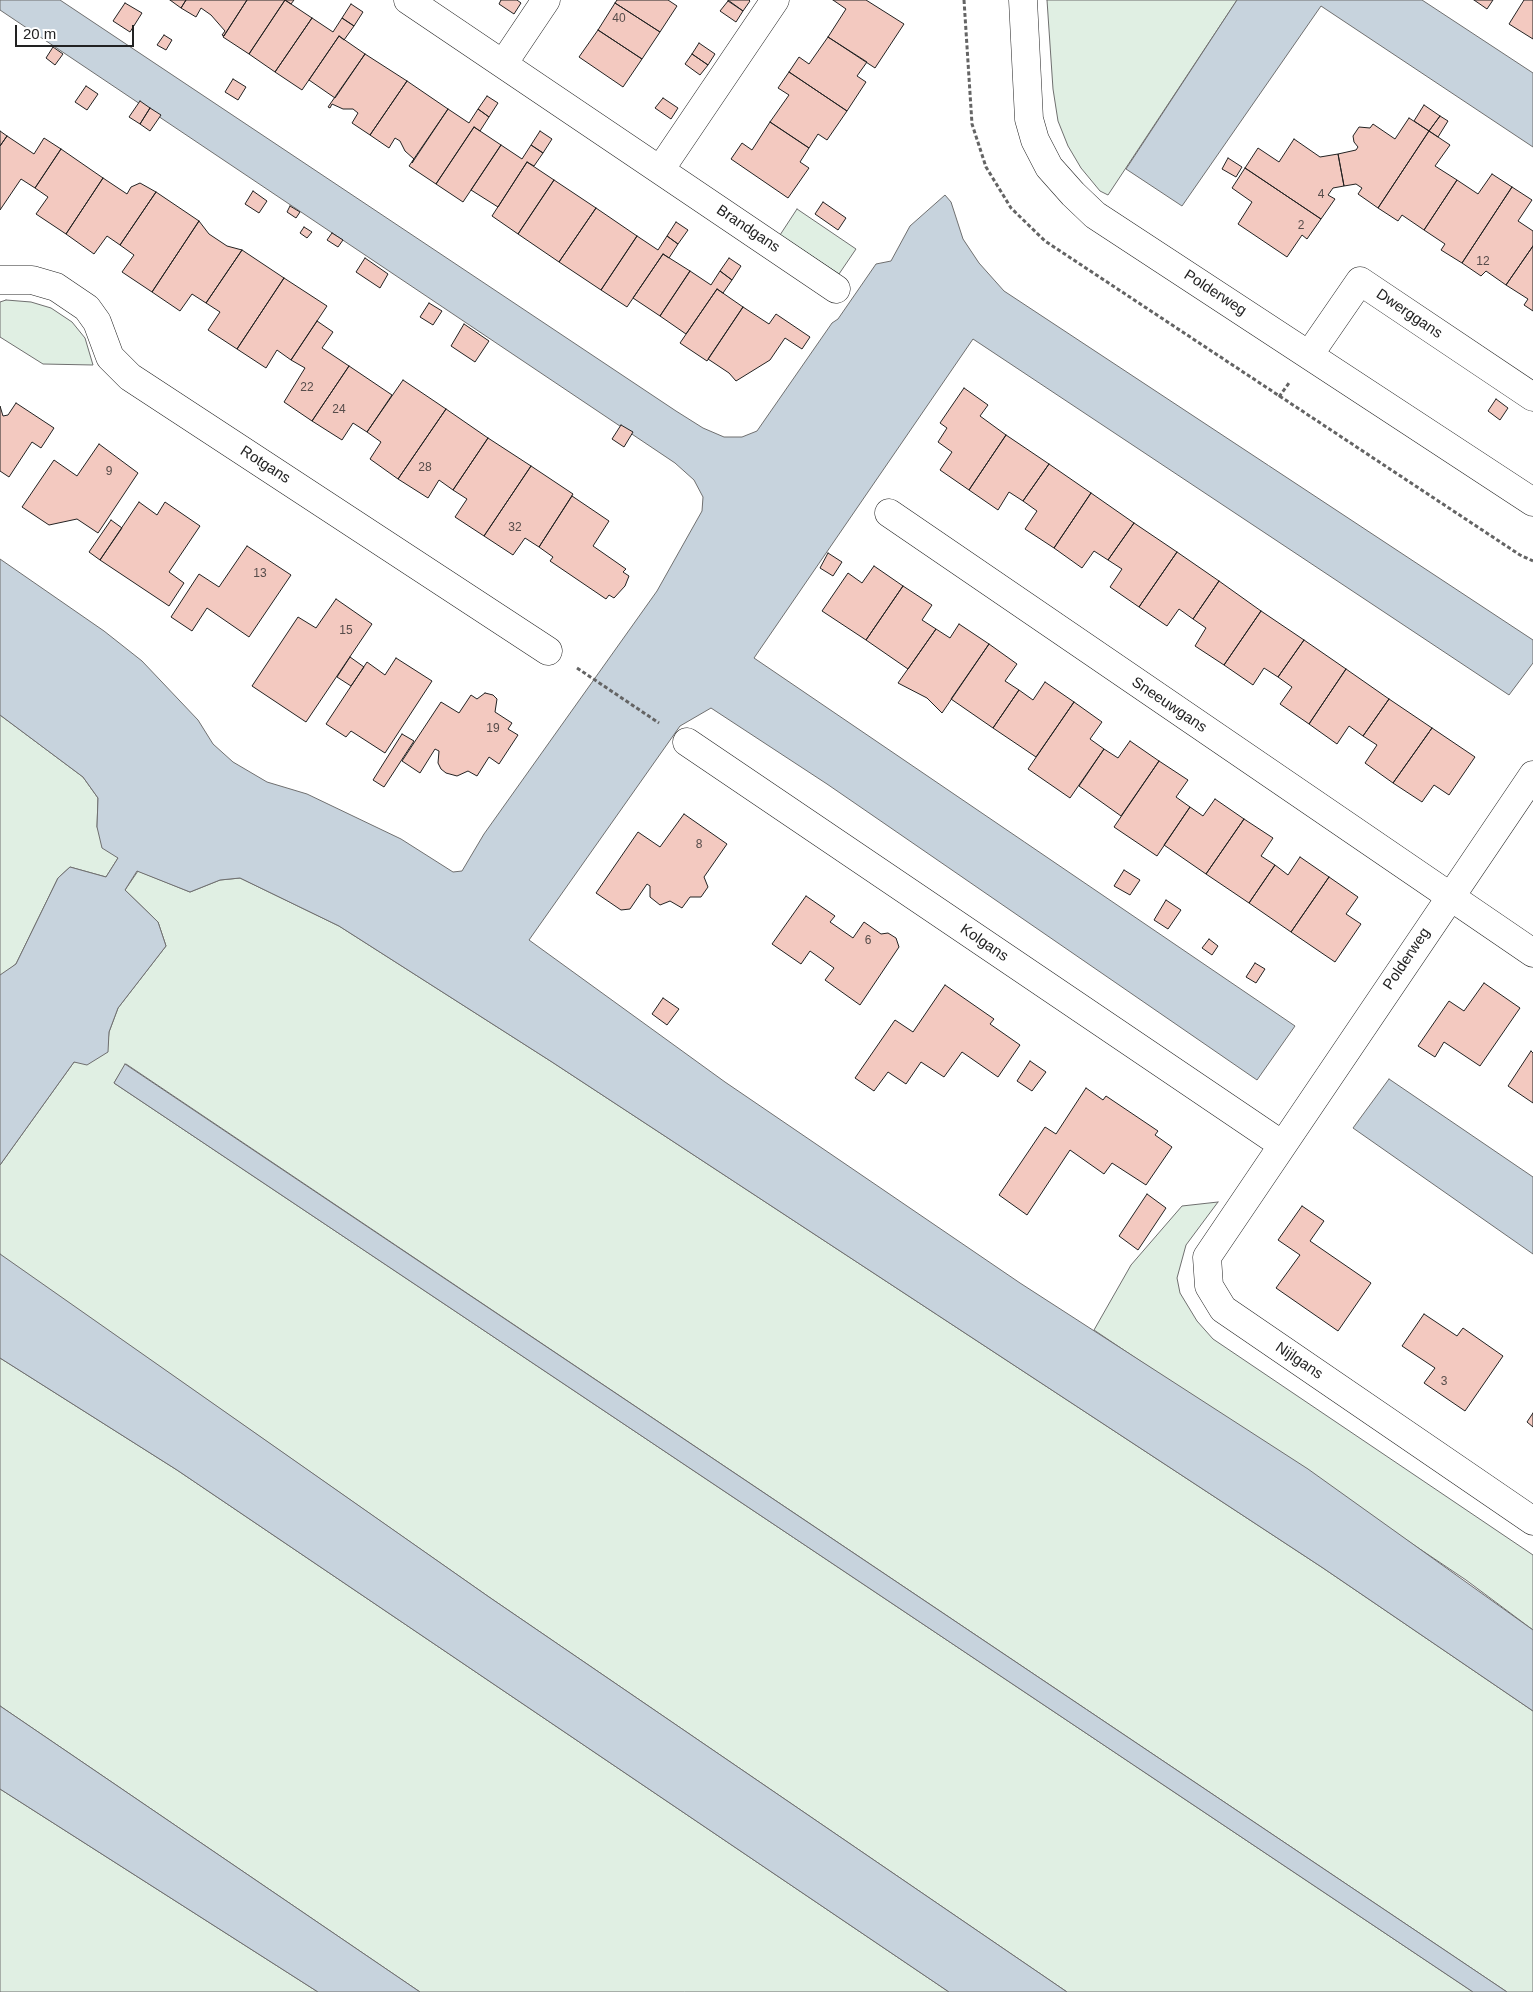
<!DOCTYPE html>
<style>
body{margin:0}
#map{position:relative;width:1533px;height:1992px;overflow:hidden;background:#fff;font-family:Helvetica,sans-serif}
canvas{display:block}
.scale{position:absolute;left:15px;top:25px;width:119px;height:22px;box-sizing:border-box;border:2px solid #222;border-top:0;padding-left:6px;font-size:15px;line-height:18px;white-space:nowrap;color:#222;-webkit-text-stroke:4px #fff;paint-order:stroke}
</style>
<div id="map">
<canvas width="1533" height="1992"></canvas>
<div class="scale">20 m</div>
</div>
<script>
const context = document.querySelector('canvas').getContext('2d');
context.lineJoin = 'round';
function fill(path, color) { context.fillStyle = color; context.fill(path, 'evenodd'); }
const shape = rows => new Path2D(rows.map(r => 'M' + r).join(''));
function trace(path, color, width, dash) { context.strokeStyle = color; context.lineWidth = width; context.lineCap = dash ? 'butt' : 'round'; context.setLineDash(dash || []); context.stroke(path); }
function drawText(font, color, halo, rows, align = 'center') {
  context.font = font + ' Helvetica,sans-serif'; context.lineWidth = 4; context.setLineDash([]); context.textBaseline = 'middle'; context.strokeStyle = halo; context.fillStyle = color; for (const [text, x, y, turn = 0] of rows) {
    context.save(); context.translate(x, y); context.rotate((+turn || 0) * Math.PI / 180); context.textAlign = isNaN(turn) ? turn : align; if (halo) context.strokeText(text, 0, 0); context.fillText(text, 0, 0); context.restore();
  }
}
const green = shape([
 [1047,0,1237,0,1108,195,1100,191,1081,168,1068,146,1058,121,1053,89,1047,0],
 [797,209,856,249,839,274,780,235,797,209],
 [6,300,31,302,51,308,72,322,85,338,93,365,43,364,0,337,0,302,6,300],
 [0,715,83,777,98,798,97,827,118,858,106,877,70,867,58,878,16,964,2,975,0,975,0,715],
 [138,871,190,892,220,880,240,878,339,926,552,1062,1323,1568,1533,1711,1533,1992,1507,1992,126,1064,114,1083,1473,1992,1067,1992,489,1597,0,1255,0,1165,74,1062,107,1052,109,1032,118,1008,166,946,158,922,125,890,138,871],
 [1218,1202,1186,1245,1177,1278,1180,1293,1197,1321,1213,1339,1533,1555,1533,1630,1466,1580,1094,1330,1131,1265,1182,1206,1218,1202],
 [0,1358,177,1470,949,1992,420,1992,0,1706,0,1358],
 [0,1789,318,1992,0,1992,0,1789]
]);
const water = shape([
 [0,0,60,0,676,411,703,428,724,437,742,437,757,431,832,323,838,319,876,264,891,261,910,226,945,195,951,202,963,239,979,263,1004,291,1533,640,1533,663,1509,695,973,339,754,658,1295,1026,1257,1080,827,784,711,708,680,726,529,940,725,1082,1020,1283,1308,1469,1533,1630,1533,1711,1323,1568,552,1062,339,926,240,878,220,880,190,892,137,871,125,890,158,922,166,946,118,1008,109,1032,108,1052,87,1065,74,1062,0,1165,0,975,16,964,58,878,70,867,106,877,118,858,102,848,97,827,98,798,83,777,0,715,0,559,104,631,142,661,198,720,213,744,233,762,267,782,307,794,401,839,453,872,462,871,484,834,657,591,702,511,703,497,694,480,675,463,0,10,0,0],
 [1237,0,1422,0,1533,73,1533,147,1321,6,1182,206,1126,169,1237,0],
 [125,1064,666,1427,1507,1992,1473,1992,114,1083,125,1064],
 [1389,1079,1533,1177,1533,1254,1353,1128,1389,1079],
 [0,1254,489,1597,1067,1992,949,1992,177,1470,0,1358,0,1254],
 [0,1706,420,1992,318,1992,0,1789,0,1706]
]);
const building = shape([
 [170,0,186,0,181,8,170,0],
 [186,0,247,0,224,36,222,35,225,31,211,15,201,8,196,17,181,8,186,0],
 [247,0,294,0,291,4,285,0,249,54,223,37,247,0],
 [285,0,312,18,275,72,249,54,285,0],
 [501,0,517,0,521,3,514,14,499,4,501,0],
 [617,0,668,0,677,6,660,32,615,3,617,0],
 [728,0,749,0,750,1,743,11,728,0],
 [833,0,866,0,904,24,875,68,828,37,846,9,833,0],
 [1474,0,1493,0,1487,9,1474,0],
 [1524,0,1533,0,1533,39,1509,24,1524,0],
 [728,1,743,11,736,22,720,11,728,1],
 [125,3,142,13,130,32,113,21,125,3],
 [615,3,660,32,642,59,598,30,615,3],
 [351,4,363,12,354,26,342,18,351,4],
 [312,18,333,32,342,18,354,26,344,40,339,36,302,90,275,72,312,18],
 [598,30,642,59,623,87,579,57,598,30],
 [164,35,172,40,166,50,157,45,164,35],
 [339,36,365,54,335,98,309,80,339,36],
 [828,37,867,62,857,76,866,82,847,111,789,72,799,57,809,64,828,37],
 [699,43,715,54,708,65,692,54,699,43],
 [53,47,63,54,55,65,46,58,53,47],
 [365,54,407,81,370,135,352,123,358,113,353,109,343,109,332,104,330,108,328,107,365,54],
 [692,54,708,65,700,75,685,64,692,54],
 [789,72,847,111,827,140,818,134,809,148,770,122,789,95,778,88,789,72],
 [233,79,246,87,238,100,225,92,233,79],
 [407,81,448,109,412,163,414,159,405,151,400,141,395,138,389,148,370,135,407,81],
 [86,86,98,94,87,110,75,102,86,86],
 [487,96,498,103,489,117,478,109,487,96],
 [663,98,678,108,671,119,655,108,663,98],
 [140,101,150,108,140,124,129,117,140,101],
 [1424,105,1440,116,1429,131,1414,121,1424,105],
 [150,108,161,115,150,131,140,124,150,108],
 [448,109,469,123,478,109,489,117,480,131,474,127,436,184,409,166,448,109],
 [1440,116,1448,121,1438,137,1429,131,1440,116],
 [1409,118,1429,131,1378,208,1358,194,1362,188,1356,184,1344,186,1338,154,1356,150,1358,147,1354,142,1353,136,1359,127,1370,128,1373,124,1395,139,1409,118],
 [770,122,809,148,800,162,809,168,788,198,731,159,742,143,752,150,770,122],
 [474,127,501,145,463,202,436,184,474,127],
 [0,131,7,136,0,146,0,131],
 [540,131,552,139,543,153,531,145,540,131],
 [1429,131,1450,145,1435,166,1457,180,1424,230,1402,215,1398,221,1378,208,1429,131],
 [7,136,34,154,44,138,61,149,35,188,21,179,0,210,0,146,7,136],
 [1294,139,1320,157,1338,154,1344,186,1333,188,1328,195,1335,199,1321,219,1245,168,1258,148,1279,162,1294,139],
 [501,145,522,159,531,145,543,153,534,166,527,162,498,207,471,190,501,145],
 [61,149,103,178,66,234,36,214,48,197,35,188,61,149],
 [1228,158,1242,167,1236,177,1222,169,1228,158],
 [527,162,554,180,518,234,492,216,527,162],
 [1245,168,1321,219,1307,239,1302,235,1287,257,1238,224,1252,202,1232,188,1245,168],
 [1492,174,1512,187,1462,263,1441,250,1445,244,1424,230,1457,180,1478,194,1492,174],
 [103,178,127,194,131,187,140,183,156,192,120,245,107,236,94,254,66,234,103,178],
 [554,180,596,208,559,262,518,234,554,180],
 [1512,187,1532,200,1518,221,1533,231,1533,246,1506,285,1486,271,1481,276,1462,263,1512,187],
 [253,191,267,201,259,213,245,204,253,191],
 [156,192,199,221,152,292,122,272,134,255,120,245,156,192],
 [823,202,846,218,838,230,815,214,823,202],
 [290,206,300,212,296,218,287,212,290,206],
 [596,208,637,236,601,290,559,262,596,208],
 [199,221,209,234,227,246,242,250,206,303,192,294,180,311,152,292,199,221],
 [676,222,688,230,678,244,667,236,676,222],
 [304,227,312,232,307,238,300,233,304,227],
 [332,233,343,240,338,247,327,240,332,233],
 [637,236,658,250,667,236,678,244,669,258,663,254,627,307,601,290,637,236],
 [1533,246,1533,311,1524,305,1528,299,1506,285,1533,246],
 [242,250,284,278,237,349,208,330,220,312,206,303,242,250],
 [663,254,690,271,660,316,633,298,663,254],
 [365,258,388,274,380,288,356,272,365,258],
 [729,258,741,266,732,280,720,271,729,258],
 [690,271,711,285,720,271,732,280,723,293,717,289,686,334,660,316,690,271],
 [284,278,327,306,291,360,277,350,266,368,237,349,284,278],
 [717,289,743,307,707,361,680,343,717,289],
 [429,303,442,311,433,325,420,317,429,303],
 [743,307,769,324,776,314,810,337,802,349,785,338,770,360,736,381,729,373,708,359,743,307],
 [317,321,333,332,322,348,349,366,312,421,284,402,305,368,291,360,317,321],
 [464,324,489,341,475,362,451,346,464,324],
 [349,366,392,395,367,432,353,423,342,440,312,421,349,366],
 [403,380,446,409,398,479,370,459,381,442,367,432,403,380],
 [964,388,988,405,980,416,1006,435,969,490,940,470,952,452,938,442,947,428,940,423,964,388],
 [1496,399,1508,408,1500,420,1488,411,1496,399],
 [16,403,54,428,41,448,32,442,9,477,0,471,0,406,3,416,8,415,16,403],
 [446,409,488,438,453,490,439,480,428,498,398,479,446,409],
 [621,425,633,432,624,447,612,439,621,425],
 [1006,435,1049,464,1023,501,1009,492,998,510,969,490,1006,435],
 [488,438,531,466,484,536,455,517,467,499,453,490,488,438],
 [99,444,138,473,98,533,77,519,49,525,22,507,54,460,77,476,99,444],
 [1049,464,1091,493,1054,548,1025,529,1037,511,1023,501,1049,464],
 [531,466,573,494,539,547,525,538,513,555,484,536,531,466],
 [1091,493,1134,523,1108,560,1094,551,1082,568,1054,548,1091,493],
 [572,496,609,521,593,546,626,569,623,572,629,576,625,586,614,598,609,595,606,599,550,561,553,557,539,547,572,496],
 [139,502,157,515,165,502,200,526,169,572,184,583,169,606,100,560,139,502],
 [111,520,122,528,100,560,89,552,111,520],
 [1134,523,1177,552,1139,607,1110,587,1122,569,1108,560,1134,523],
 [247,546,291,575,249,637,207,608,192,631,171,617,199,574,219,587,247,546],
 [1177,552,1219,581,1193,619,1179,609,1167,626,1139,607,1177,552],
 [828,553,842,562,833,576,820,568,828,553],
 [874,566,903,586,866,640,822,611,848,573,862,583,874,566],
 [1219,581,1261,611,1224,665,1195,646,1206,628,1193,619,1219,581],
 [903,586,932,605,922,620,936,629,908,669,866,640,903,586],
 [336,599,372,624,306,722,252,686,298,617,316,628,336,599],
 [1261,611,1304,640,1278,677,1264,668,1253,685,1224,665,1261,611],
 [959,624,989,644,942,713,927,698,898,683,936,629,950,638,959,624],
 [1304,640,1346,669,1309,724,1280,704,1292,687,1278,677,1304,640],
 [989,644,1017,664,1005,681,1019,690,993,728,951,699,989,644],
 [350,657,364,667,351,686,337,677,350,657],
 [396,658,432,681,385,753,351,731,346,737,326,724,367,662,385,675,396,658],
 [1346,669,1389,699,1363,736,1349,726,1337,744,1309,724,1346,669],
 [1045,682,1074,702,1036,757,993,728,1019,690,1033,700,1045,682],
 [485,693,493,695,497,699,495,712,512,723,508,729,518,735,499,764,489,757,477,776,468,771,457,776,446,773,441,769,438,763,439,751,435,749,420,773,402,761,441,702,459,713,471,695,477,699,485,693],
 [1389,699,1432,728,1393,783,1365,763,1377,745,1363,736,1389,699],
 [1074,702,1102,722,1090,739,1104,749,1070,798,1028,769,1074,702],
 [1432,728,1475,757,1449,795,1434,785,1422,802,1393,783,1432,728],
 [402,734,414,741,384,787,373,780,402,734],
 [1130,741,1159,761,1121,816,1079,786,1104,749,1118,758,1130,741],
 [1159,761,1188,780,1176,797,1190,807,1157,856,1114,827,1159,761],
 [1215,799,1244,819,1206,874,1164,845,1190,807,1203,816,1215,799],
 [684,814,727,844,704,877,708,887,701,897,690,897,682,908,670,901,660,905,650,897,650,886,647,884,630,909,621,910,596,893,638,832,660,847,684,814],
 [1244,819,1273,838,1261,856,1275,865,1249,903,1206,874,1244,819],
 [1300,857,1329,877,1291,932,1249,903,1275,865,1288,875,1300,857],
 [1124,870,1140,880,1130,895,1114,886,1124,870],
 [1329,877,1358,897,1346,914,1361,924,1335,962,1291,932,1329,877],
 [806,896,835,916,830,922,853,938,864,922,881,934,888,933,896,938,899,947,860,1005,825,980,834,968,810,951,801,964,772,944,806,896],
 [1166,900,1181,910,1168,929,1154,920,1166,900],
 [1209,939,1218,946,1212,955,1202,948,1209,939],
 [1255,963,1265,969,1256,983,1246,977,1255,963],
 [1484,983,1520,1008,1480,1066,1444,1042,1435,1057,1418,1046,1449,1001,1464,1011,1484,983],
 [945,985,994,1019,990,1024,1020,1045,998,1077,962,1052,944,1077,921,1062,906,1084,888,1072,874,1091,855,1078,895,1020,913,1032,945,985],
 [663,998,679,1009,667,1025,652,1014,663,998],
 [1531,1051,1533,1053,1533,1103,1508,1086,1531,1051],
 [1030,1061,1046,1072,1032,1091,1017,1081,1030,1061],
 [1086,1088,1103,1100,1106,1096,1158,1131,1155,1135,1172,1147,1146,1185,1112,1163,1104,1174,1070,1150,1027,1215,999,1195,1045,1127,1056,1134,1086,1088],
 [1147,1194,1166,1208,1138,1250,1119,1236,1147,1194],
 [1302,1206,1324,1221,1310,1241,1371,1283,1338,1331,1276,1288,1300,1255,1278,1240,1302,1206],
 [1424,1314,1457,1336,1463,1328,1503,1356,1465,1411,1424,1383,1435,1368,1402,1346,1424,1314],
 [1533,1413,1533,1427,1527,1422,1533,1413]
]);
const path = shape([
 [964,0,972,124,986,167,1011,208,1045,241,1520,555,1533,561],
 [1279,397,1289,383],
 [577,668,659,723]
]);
const minor = shape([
 [408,0,836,289],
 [1023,0,1029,119,1035,140,1049,167,1073,194,1095,215,1533,502],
 [503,64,546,0],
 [660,170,775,0],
 [0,280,32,280,56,287,87,308,97,322,110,357,130,377,548,651],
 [1309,355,1360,281,1533,397],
 [889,513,1533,953],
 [687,742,1281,1144],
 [1533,775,1207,1257,1209,1286,1223,1309,1533,1521]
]);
const numberNames = [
 ["40",619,19],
 ["4",1321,195],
 ["2",1301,226],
 ["12",1483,262],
 ["22",307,388],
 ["24",339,410],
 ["28",425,468],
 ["9",109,472],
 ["32",515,528],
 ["13",260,574],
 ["15",346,631],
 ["19",493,729],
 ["8",699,845],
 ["6",868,941],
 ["3",1444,1382]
];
const streetNames = [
 ["Brandgans",748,229,34],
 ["Polderweg",1215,293,33],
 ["Dwerggans",1409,314,34],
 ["Rotgans",265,465,33],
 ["Sneeuwgans",1169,705,34],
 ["Kolgans",984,943,34],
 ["Polderweg",1407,959,-56],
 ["Nijlgans",1299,1361,34]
];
fill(green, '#e0efe3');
trace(green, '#6f6f6f', 1);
fill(water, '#c7d3dd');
trace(water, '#6f6f6f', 1);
fill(building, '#f3c9c0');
trace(building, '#222', 1);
trace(minor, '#222', 29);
trace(path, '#646464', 3, [4, 2.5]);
trace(minor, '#fff', 28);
drawText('12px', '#564c4a', null, numberNames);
drawText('15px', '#222', '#fff', streetNames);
</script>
